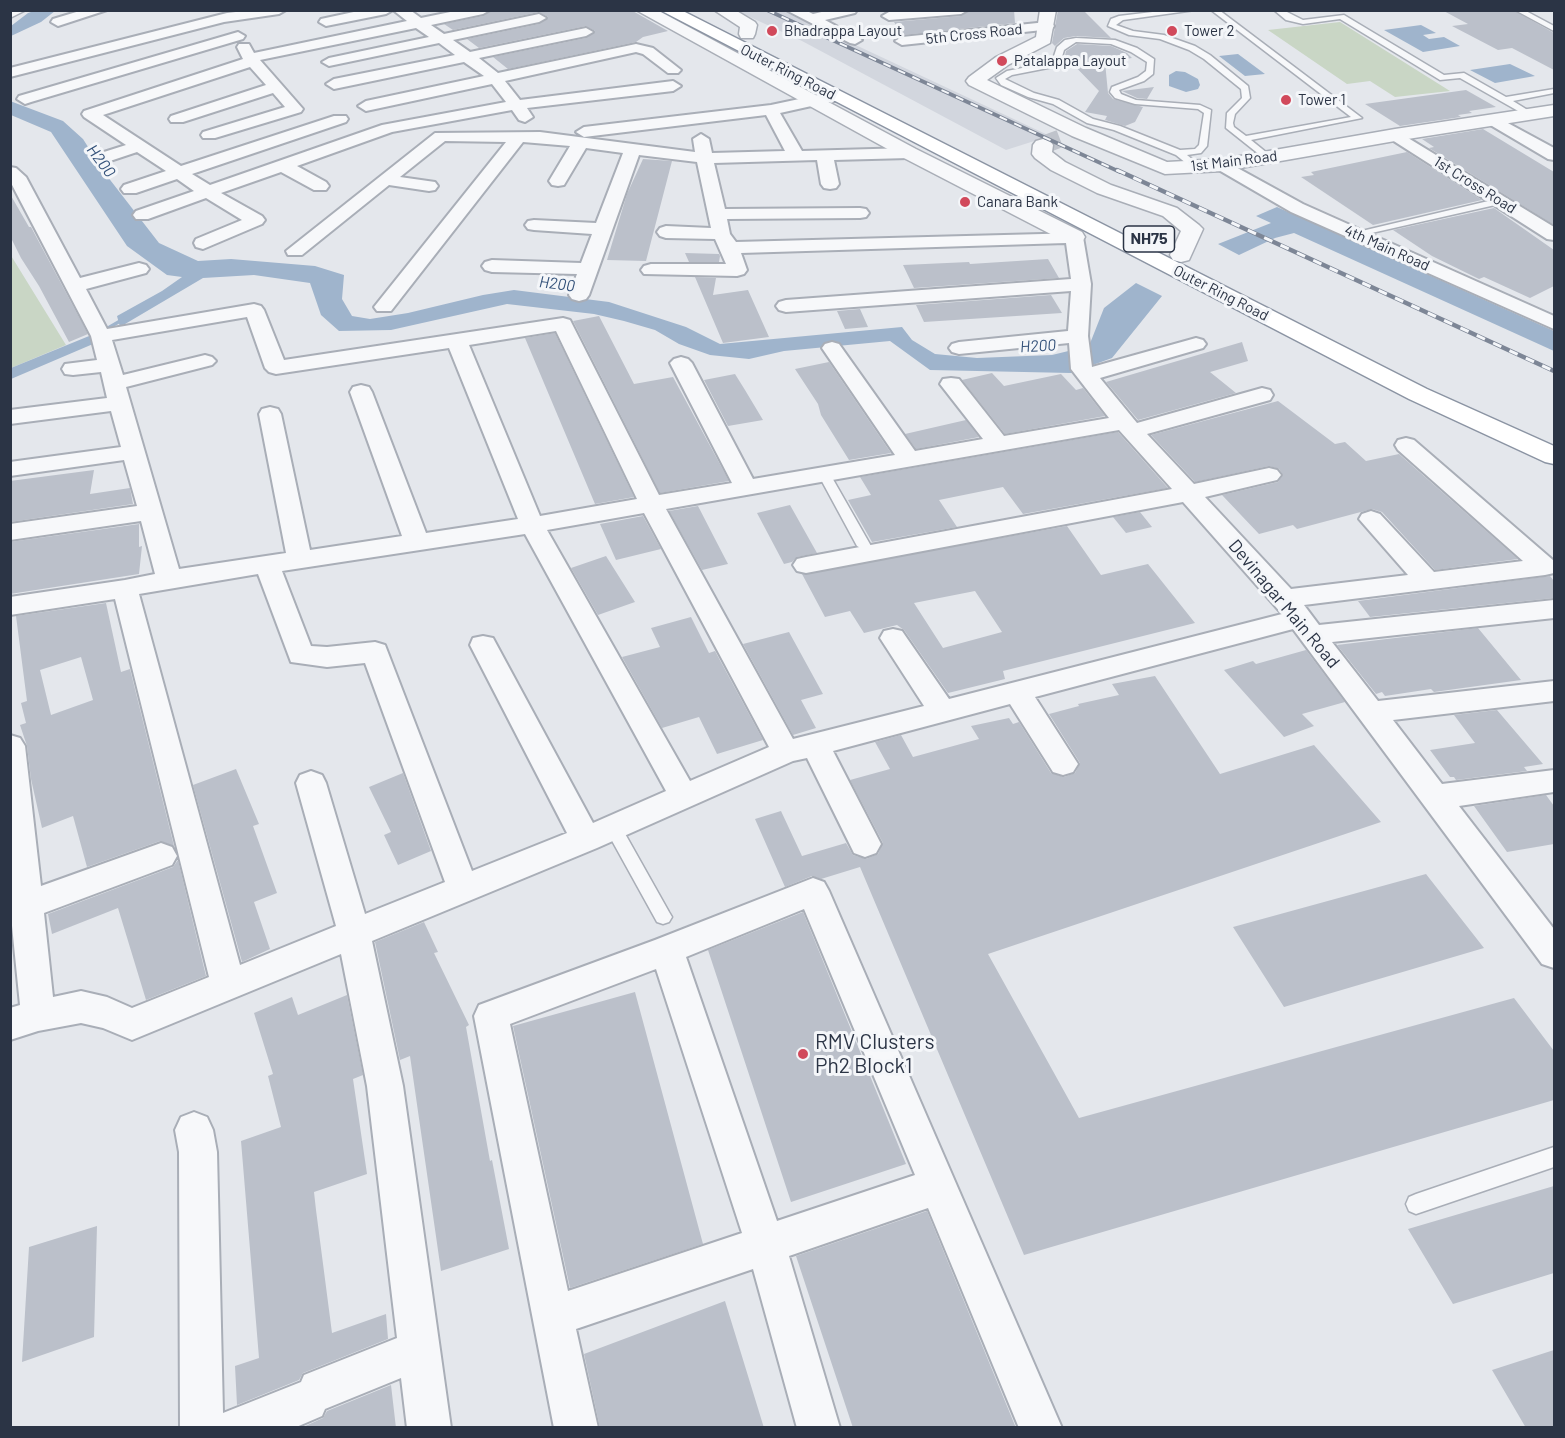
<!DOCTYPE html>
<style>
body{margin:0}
#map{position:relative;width:1565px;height:1438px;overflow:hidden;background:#e4e7ec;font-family:Barlow,sans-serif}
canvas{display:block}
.frame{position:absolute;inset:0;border:12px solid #2b3445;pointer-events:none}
</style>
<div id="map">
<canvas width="1565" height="1438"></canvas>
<div class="frame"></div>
</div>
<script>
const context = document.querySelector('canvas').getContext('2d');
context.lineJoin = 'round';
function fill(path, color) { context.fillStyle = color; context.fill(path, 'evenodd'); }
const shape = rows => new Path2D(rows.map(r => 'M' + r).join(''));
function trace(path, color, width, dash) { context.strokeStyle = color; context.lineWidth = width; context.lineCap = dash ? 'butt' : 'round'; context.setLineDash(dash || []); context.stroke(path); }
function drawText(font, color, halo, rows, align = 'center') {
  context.font = font + ' Barlow,sans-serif'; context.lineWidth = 6; context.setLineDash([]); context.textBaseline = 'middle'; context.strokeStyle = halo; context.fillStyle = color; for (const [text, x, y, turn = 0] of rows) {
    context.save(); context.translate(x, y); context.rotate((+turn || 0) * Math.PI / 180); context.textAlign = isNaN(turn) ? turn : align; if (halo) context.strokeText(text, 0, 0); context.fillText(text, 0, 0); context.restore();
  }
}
const built = shape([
 [737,11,783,11,1050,136,1006,150,802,41]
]);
const green = shape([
 [1340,22,1450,91,1395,97,1370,81,1347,84,1268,30],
 [10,254,66,345,11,368,10,368]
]);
const water = shape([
 [37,10,55,11,41,22,11,36,11,26,28,13],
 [1421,25,1436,33,1423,35,1429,39,1444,37,1460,46,1423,52,1384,30],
 [1238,54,1265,74,1245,76,1219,56],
 [1510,64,1535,76,1495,83,1470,70],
 [1176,71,1185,72,1198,79,1200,85,1198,89,1186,92,1169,86,1169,75],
 [10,101,63,121,83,139,104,172,159,243,198,261,231,259,315,266,344,275,342,299,352,316,370,319,408,313,483,295,514,290,609,302,686,327,720,344,902,327,912,340,935,354,977,358,1052,355,1089,346,1104,308,1136,283,1162,296,1112,358,1071,373,930,370,890,341,784,351,749,359,710,355,679,344,655,330,624,321,594,314,507,304,391,330,339,331,321,315,310,283,254,275,203,278,120,327,117,316,162,291,182,277,167,275,127,246,51,132,11,115],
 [1277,207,1554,331,1554,351,1294,233,1275,238,1239,255,1218,244,1271,223,1256,216],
 [94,334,93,344,11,379,11,368]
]);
const stream = shape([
 [127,315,130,317,129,318,101,334,96,333,127,315]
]);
const building = shape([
 [492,10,631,10,668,31,643,37,636,42,508,69,493,57,586,38,595,31,586,26,479,48,467,39,539,24,548,17,539,12,453,30,444,24,483,16],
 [970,10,1014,10,1015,23,903,35,894,22,961,16],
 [1058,10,1083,10,1111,38,1076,36,1064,38,1055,46,1052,43],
 [1442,10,1513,10,1554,33,1554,70,1512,48,1498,50,1452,26,1468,24],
 [1077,44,1111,46,1127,53,1132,58,1105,62,1108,93,1113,99,1143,107,1135,122,1125,126,1105,120,1107,116,1085,112,1099,91,1065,56,1066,51],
 [1154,87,1147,99,1137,98,1122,91],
 [1466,90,1496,107,1469,111,1472,113,1458,115,1461,117,1400,126,1365,104],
 [1483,129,1554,172,1554,225,1429,148,1434,147,1422,139],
 [1407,152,1482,200,1373,225,1301,177,1314,175,1311,172],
 [643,159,672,161,646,261,607,260,627,194],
 [10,194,29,227,31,227,88,334,69,342,39,286,21,258,10,236],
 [1494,208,1554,250,1554,286,1530,298,1484,277,1479,279,1432,256,1393,230],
 [685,253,719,254,720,256,719,262,689,262],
 [1048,259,1059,278,914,288,903,265,969,262,970,264],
 [695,277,716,278,713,295,748,290,769,337,723,343],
 [1051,295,1062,313,924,322,916,305],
 [860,309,868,327,845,329,837,311],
 [599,316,634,384,673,377,729,481,660,493,573,321],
 [555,333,634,497,595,504,525,338],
 [1242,342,1248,361,1210,372,1236,393,1138,420,1106,382],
 [829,362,891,453,849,460,821,415,818,404,795,369],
 [992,373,1004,386,1061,374,1076,390,1083,388,1105,416,1005,434,962,380],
 [735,374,745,390,763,420,728,426,704,380],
 [1278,401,1335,444,1345,442,1366,461,1399,454,1518,559,1435,570,1382,512,1372,509,1297,529,1293,525,1259,534,1222,495,1278,482,1283,475,1279,469,1269,466,1195,482,1151,435],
 [966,420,979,437,916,449,905,434],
 [1118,432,1168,488,1023,514,1003,487,939,500,957,527,872,542,848,500,871,495,860,477],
 [94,470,90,494,130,488,133,504,10,522,10,481],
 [790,505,817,553,797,557,792,562,784,564,757,513],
 [698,506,715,539,728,564,702,570,669,511],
 [1140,512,1152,527,1126,533,1113,517],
 [643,516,661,549,616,560,600,524],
 [139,524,139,547,142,546,139,574,10,594,10,542],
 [1067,526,1101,575,1148,564,1195,623,1003,671,1005,679,948,693,904,630,897,625,864,633,850,611,825,617,802,574],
 [975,591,1002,632,943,648,914,603],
 [606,556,635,602,598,615,571,568],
 [1550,576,1554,581,1554,598,1370,617,1358,601],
 [106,603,121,672,130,669,174,846,160,841,87,867,73,816,42,828,31,779,27,746,20,725,26,723,21,703,27,701,16,616],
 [81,657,93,700,51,715,40,670],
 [691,617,709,653,715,651,763,740,717,754,699,717,662,728,622,657,660,647,651,628],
 [1478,628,1521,680,1434,692,1431,689,1385,696,1382,692,1376,694,1337,645],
 [789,632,823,694,801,700,816,728,793,735,743,644],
 [1306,650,1345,702,1302,714,1314,726,1284,737,1224,670,1253,661,1256,664],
 [1155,676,1220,774,1314,745,1381,822,988,954,1079,1118,1514,998,1554,1051,1554,1100,1024,1255,860,867,821,879,812,876,785,887,755,819,781,811,802,856,846,843,853,855,866,859,878,854,883,843,850,780,890,769,875,742,901,735,913,757,979,739,971,726,1009,718,1013,724,1019,722,1051,773,1064,777,1075,773,1080,763,1049,714,1079,706,1078,704,1119,695,1112,684],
 [1497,710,1543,764,1524,767,1527,771,1456,780,1454,777,1450,777,1430,750,1475,743,1454,715],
 [236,769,259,824,253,826,277,893,254,902,270,949,242,962,193,785],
 [403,773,431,851,398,865,384,835,391,832,369,787],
 [1546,795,1554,806,1554,844,1507,852,1474,806],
 [178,860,206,976,146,1000,118,908,52,934,48,914,173,867],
 [1426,874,1484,948,1284,1007,1233,927],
 [803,912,906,1164,791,1202,708,950],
 [424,922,438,952,434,953,469,1025,466,1027,490,1161,492,1160,509,1249,441,1271,410,1056,400,1060,375,942],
 [635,992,703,1244,570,1288,513,1026],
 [347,995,363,1075,353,1079,367,1174,314,1192,316,1210,332,1333,386,1314,388,1339,303,1373,299,1380,237,1405,235,1366,259,1358,241,1141,281,1127,268,1076,273,1074,254,1013,292,997,298,1015],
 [1554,1186,1554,1273,1453,1304,1408,1229],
 [927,1211,1016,1428,853,1428,796,1256],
 [97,1226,94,1337,22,1362,29,1247],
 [725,1301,764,1428,600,1428,584,1354],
 [1554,1350,1554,1428,1526,1428,1492,1370],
 [391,1385,396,1428,301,1428,323,1418,327,1411]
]);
const tertiaryTunnel = shape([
 [1043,145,1064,137]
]);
const service = shape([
 [1169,10,1195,10,1123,20,1116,25,1133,31,1164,35,1195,46,1210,55,1248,86,1250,98,1235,114,1233,123,1234,127,1246,136,1351,117,1211,10,1219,10,1362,118,1251,140,1272,157,1265,159,1226,128,1227,113,1242,98,1241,89,1204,59,1189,50,1160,39,1129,35,1108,26,1111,19,1119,16,1169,10],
 [1274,10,1283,10,1303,20,1344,15,1444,75,1464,73,1506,97,1554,89,1554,93,1513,101,1534,114,1527,116,1460,78,1440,80,1340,19,1303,24,1286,20,1274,10],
 [1515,10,1524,10,1554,26,1554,31,1515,10],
 [1076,38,1115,40,1137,48,1154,59,1153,74,1144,81,1119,90,1121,94,1136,100,1200,105,1211,110,1207,146,1201,153,1187,155,1198,164,1198,168,1192,168,1176,155,1114,130,1087,123,1053,104,1028,97,1001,85,996,78,1007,71,1047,63,1053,59,1057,47,1065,40,1076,38],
 [1076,42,1111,44,1131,52,1147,62,1146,71,1138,77,1112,87,1110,92,1115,98,1135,104,1198,109,1204,113,1199,145,1195,149,1180,150,1120,126,1093,119,1059,100,1034,93,1005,79,1012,75,1053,67,1061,60,1064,50,1076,42],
 [1501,198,1504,199,1504,203,1354,237,1349,234,1501,198],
 [824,470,830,474,871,546,869,549,864,550,857,546,818,474,824,470],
 [613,822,619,823,669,912,672,917,669,922,663,924,657,922,605,828,607,823,613,822],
 [1554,1147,1554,1167,1416,1214,1409,1211,1406,1204,1409,1197,1416,1194,1554,1147]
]);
const minor = shape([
 [83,10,107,10,58,26,51,22,53,19,83,10],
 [253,10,286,10,279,14,224,22,10,77,10,68,227,13,253,10],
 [363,10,393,10,386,14,326,26,319,22,321,19,363,10],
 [393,10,410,10,421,18,460,10,490,10,483,14,431,25,444,34,539,14,546,18,539,22,453,40,470,52,586,28,593,32,586,36,479,58,498,73,636,44,653,48,681,70,678,73,668,73,643,54,636,52,505,81,520,100,673,81,681,86,673,91,527,108,533,117,525,122,519,120,512,110,392,132,297,166,326,182,329,186,326,190,314,190,281,172,221,193,262,216,265,220,262,224,203,249,196,247,194,243,196,239,242,220,206,198,148,219,136,219,133,215,136,211,194,191,177,179,136,193,124,193,121,189,124,185,166,171,137,152,110,161,104,160,102,156,104,152,126,145,84,117,82,114,84,111,243,59,237,47,239,44,249,44,254,53,407,21,393,10],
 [416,28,429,37,329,58,322,62,329,66,439,43,455,55,334,79,326,84,334,89,464,62,484,76,366,101,358,106,366,111,492,84,506,102,382,125,210,185,192,174,346,122,348,119,346,116,334,116,181,166,103,115,250,67,266,85,171,116,169,119,171,122,183,122,273,93,285,107,203,132,201,135,203,138,215,138,301,112,303,109,260,60,416,28],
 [786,10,805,10,813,14,830,10,857,10,855,13,825,20,862,40,855,44,850,43,786,10],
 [905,10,968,10,961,14,889,20,882,16,889,12,905,10],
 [1047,22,1052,23,1054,26,1052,29,902,45,895,41,902,37,1047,22],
 [238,32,245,36,243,39,31,102,25,104,17,99,19,96,238,32],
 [837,91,845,96,843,99,780,113,802,151,909,148,917,153,909,158,834,160,839,184,836,188,830,189,824,188,821,184,817,160,714,163,725,209,860,208,866,209,869,213,866,217,860,218,727,219,730,234,736,242,1081,233,1083,237,1091,284,1088,336,1092,367,1196,338,1203,340,1206,344,1203,348,1100,378,1137,423,1262,388,1270,390,1273,395,1270,400,1147,434,1194,484,1269,468,1277,470,1281,475,1277,480,1205,497,1291,589,1408,575,1359,519,1362,514,1371,511,1380,514,1434,572,1523,561,1398,450,1395,445,1398,440,1406,438,1414,440,1554,561,1554,573,1545,575,1304,605,1319,625,1554,600,1554,618,1332,642,1378,701,1554,681,1554,701,1393,720,1442,784,1554,770,1554,792,1459,806,1554,929,1554,968,1542,964,1293,629,1035,697,1078,764,1073,772,1063,775,1053,772,1010,704,833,751,881,844,876,853,865,857,854,853,807,758,793,761,597,848,372,941,403,1086,451,1428,407,1428,401,1378,325,1409,322,1416,294,1428,180,1428,179,1152,175,1130,181,1117,194,1112,207,1117,213,1130,217,1152,223,1413,301,1382,304,1375,397,1338,367,1086,341,954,132,1040,103,1028,81,1023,38,1031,10,1040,10,1008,20,1005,10,906,10,735,20,738,25,746,41,886,161,843,172,847,177,856,172,865,44,913,53,997,81,991,107,997,132,1008,209,977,115,599,10,615,10,597,125,580,155,574,141,521,10,540,10,524,137,506,124,460,10,476,10,462,121,447,111,411,10,424,10,410,107,398,101,372,73,375,65,374,62,369,65,364,97,360,91,336,10,181,10,167,16,168,26,177,80,278,139,263,146,265,149,269,146,273,86,289,107,329,254,304,261,306,264,310,284,360,563,318,570,320,659,495,732,483,670,363,674,359,681,357,688,359,692,363,753,479,895,455,822,348,825,344,832,342,839,344,915,451,983,439,940,384,943,379,951,378,959,379,1004,436,1109,418,1071,369,1069,343,959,354,952,352,949,348,952,344,959,342,1068,331,1071,291,786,312,779,310,776,306,779,302,786,300,1071,279,1066,243,741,253,747,270,744,274,737,276,644,274,641,270,644,266,651,264,726,264,715,239,666,238,660,236,657,232,660,228,666,226,711,228,697,162,639,155,589,295,586,299,579,301,572,299,569,295,577,274,492,272,485,270,482,266,485,262,492,260,581,263,592,234,534,230,528,229,525,225,528,221,534,220,596,223,623,153,586,148,564,185,558,186,552,185,549,181,570,146,523,142,391,311,377,311,374,307,506,142,445,141,400,177,435,182,438,186,435,190,429,191,389,185,302,255,288,255,286,251,435,133,540,132,695,152,693,139,701,134,709,139,712,153,785,151,766,115,584,137,576,132,584,127,771,105,837,91],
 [247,317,265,368,269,372,276,374,449,348,518,519,426,533,372,392,369,387,361,385,353,387,350,392,402,536,310,550,281,414,278,409,270,407,262,409,259,414,286,553,179,569,126,387,212,365,216,361,212,357,205,355,123,375,112,340,247,317],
 [556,331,637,499,540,516,469,345,556,331],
 [1119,430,1172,489,806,557,797,559,793,565,797,571,806,573,1183,502,1282,614,949,699,902,631,893,629,884,631,880,638,924,706,793,739,666,509,1119,430],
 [644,513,769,747,690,781,547,530,644,513],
 [525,534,666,791,593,823,493,638,483,636,473,638,470,645,567,833,472,871,385,645,375,642,327,647,311,646,282,571,525,534],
 [258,574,291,662,327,667,365,663,445,882,365,914,326,783,322,775,311,771,300,775,296,783,336,926,240,965,139,594,258,574],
 [1493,115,1554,148,1554,160,1548,159,1487,123,1485,120,1493,115],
 [1395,130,1554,227,1554,240,1547,239,1389,138,1387,135,1395,130],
 [1223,160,1303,204,1554,316,1554,329,1291,212,1217,169,1215,165,1217,161,1223,160],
 [813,878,824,882,829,891,1062,1428,1019,1428,928,1208,789,1256,840,1428,797,1428,753,1269,576,1329,598,1428,554,1428,474,1016,479,1005,655,940,813,878],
 [804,909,915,1175,777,1221,686,957,804,909],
 [656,969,742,1233,568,1291,510,1024,656,969]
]);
const tertiary = shape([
 [10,10,26,10,10,18,10,10],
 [636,10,657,10,916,149,1082,232,1085,237,1082,242,1074,243,1066,242,902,157,636,10],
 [714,10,735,10,755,22,757,25,755,34,753,38,741,38,739,34,740,27,714,10],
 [1040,10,1056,10,1050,43,1008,65,987,80,1086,128,1167,162,1223,159,1395,129,1554,105,1554,116,1395,141,1223,171,1165,174,1072,136,969,85,966,81,969,77,996,57,1036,37,1040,10],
 [1043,139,1050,141,1053,145,1052,152,1065,162,1111,185,1177,208,1199,225,1203,229,1189,260,1181,262,1173,260,1170,255,1181,231,1163,216,1097,193,1051,170,1035,158,1032,154,1033,145,1036,141,1043,139]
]);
const trunk = shape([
 [660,10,681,10,1427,389,1554,446,1554,464,1545,462,1409,399,660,10]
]);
const railFar1 = shape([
 [767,10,1120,172]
]);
const rail = shape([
 [1117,170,1554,371]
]);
const markers = [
 [772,31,6,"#d1495b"],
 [1172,31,6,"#d1495b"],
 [1002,61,6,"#d1495b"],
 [1286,100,6,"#d1495b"],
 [965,202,6,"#d1495b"],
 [803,1054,6,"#d1495b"]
];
const farPoinames = [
 ["Bhadrappa Layout",784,31],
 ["Tower 2",1184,31],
 ["Patalappa Layout",1014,61],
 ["Tower 1",1298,100],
 ["Canara Bank",977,202]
];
const farStreetnames = [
 ["5th Cross Road",974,34,-6],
 ["Outer Ring Road",788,72,27],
 ["1st Main Road",1234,161,-7],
 ["1st Cross Road",1475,185,32],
 ["4th Main Road",1387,248,24],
 ["Outer Ring Road",1221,293,27]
];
const farWaternames = [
 ["H200",101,161,53],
 ["H200",557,284,7],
 ["H200",1038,346,-3]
];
const shields = [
 [1149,239,51]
];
const shieldNames = [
 ["NH75",1149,239]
];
const streetNames = [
 ["Devinagar Main Road",1284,604,50]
];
const nearPoinames = [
 ["RMV Clusters",815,1042],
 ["Ph2 Block1",815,1066]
];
fill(built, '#d2d6de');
fill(green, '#c9d6c5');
fill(water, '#9fb4cc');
fill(stream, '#9fb4cc');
fill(building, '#bbc0ca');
trace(tertiaryTunnel, '#bfc3cb', 18, [18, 9]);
trace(service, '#a9aeb7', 3);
trace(minor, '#a9aeb7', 4);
trace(tertiary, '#a9aeb7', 3);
trace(trunk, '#8b94a3', 3);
fill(service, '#f7f8fa');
fill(minor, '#f7f8fa');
fill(tertiary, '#f7f8fa');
fill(trunk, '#fff');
trace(railFar1, '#7d8696', 4);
trace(rail, '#7d8696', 4.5);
trace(railFar1, '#f4f6f9', 2, [8]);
trace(rail, '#f4f6f9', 3, [9]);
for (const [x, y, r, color] of markers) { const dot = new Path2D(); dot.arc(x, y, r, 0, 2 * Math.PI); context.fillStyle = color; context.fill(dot); trace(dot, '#f4f6f9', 2); }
drawText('15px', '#2b3445', '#f4f6f9', farPoinames, 'left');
drawText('15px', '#2b3445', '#f4f6f9', farStreetnames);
drawText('italic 16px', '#34527a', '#f4f6f9', farWaternames);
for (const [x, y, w] of shields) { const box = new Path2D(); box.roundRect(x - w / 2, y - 13, w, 26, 4.5); context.fillStyle = '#f4f6f9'; context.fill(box); trace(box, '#2b3445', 1.5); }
drawText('bold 16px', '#2b3445', null, shieldNames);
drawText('18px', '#2b3445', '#f4f6f9', streetNames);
drawText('21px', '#2b3445', '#f4f6f9', nearPoinames, 'left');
</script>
